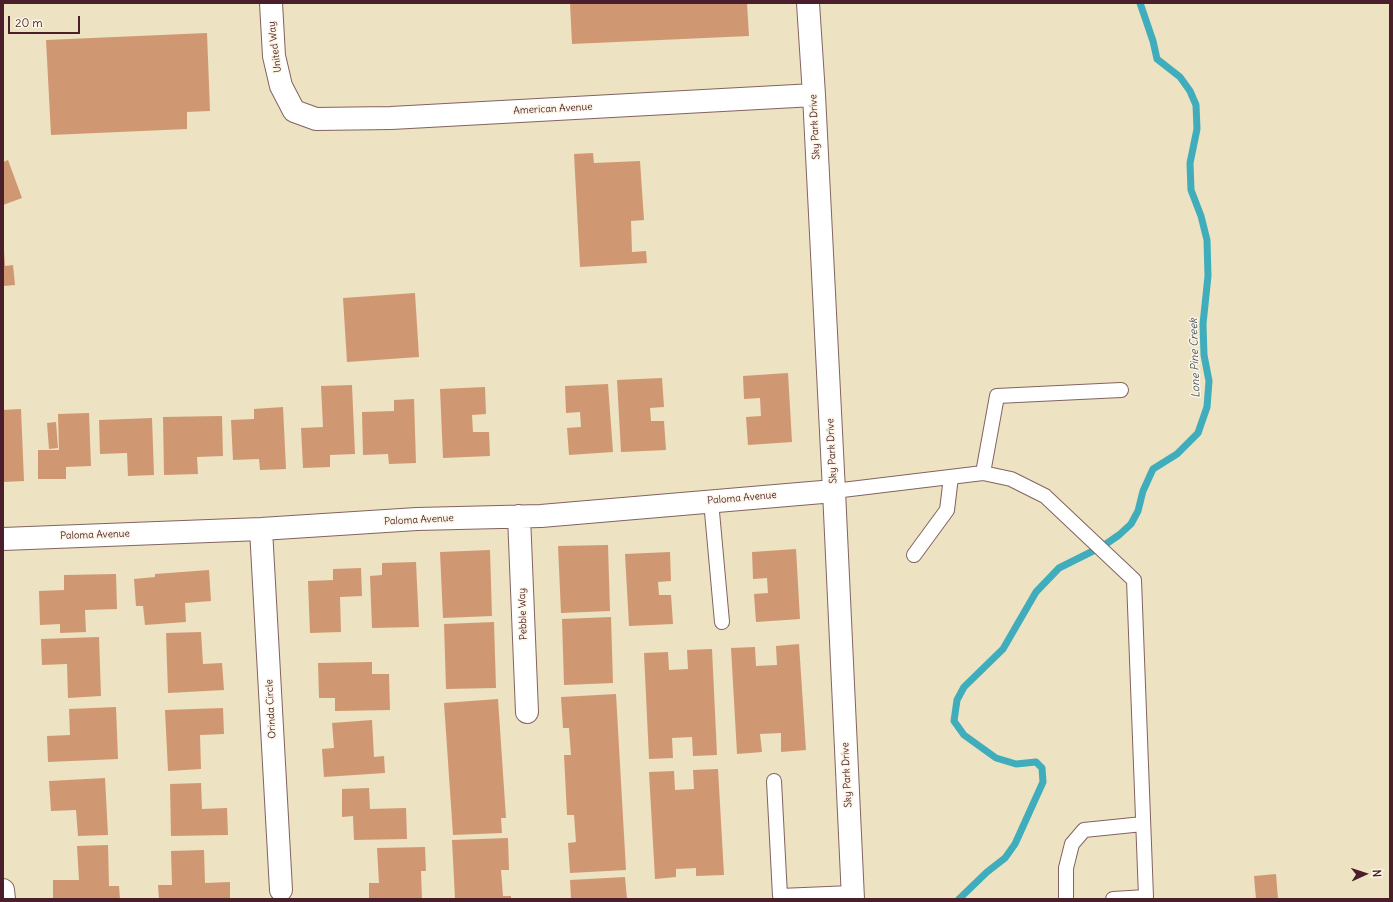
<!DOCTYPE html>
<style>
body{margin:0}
#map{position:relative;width:1393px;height:902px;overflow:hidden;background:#ede2c1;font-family:Delius,sans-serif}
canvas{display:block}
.frame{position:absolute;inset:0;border:4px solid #4a1f2b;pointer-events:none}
.north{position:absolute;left:1345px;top:854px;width:40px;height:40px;-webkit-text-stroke:3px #fcf5e5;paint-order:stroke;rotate:87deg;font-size:11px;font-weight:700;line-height:16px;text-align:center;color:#4a1f2b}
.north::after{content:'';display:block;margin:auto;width:14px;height:18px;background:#4a1f2b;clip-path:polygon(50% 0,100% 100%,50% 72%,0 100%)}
.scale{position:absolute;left:8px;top:16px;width:72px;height:18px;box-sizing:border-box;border:2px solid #4a1f2b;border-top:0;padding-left:5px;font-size:12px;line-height:14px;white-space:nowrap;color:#4a1f2b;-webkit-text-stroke:3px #fcf5e5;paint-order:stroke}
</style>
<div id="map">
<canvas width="1393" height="902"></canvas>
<div class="frame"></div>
<div class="north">N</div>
<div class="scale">20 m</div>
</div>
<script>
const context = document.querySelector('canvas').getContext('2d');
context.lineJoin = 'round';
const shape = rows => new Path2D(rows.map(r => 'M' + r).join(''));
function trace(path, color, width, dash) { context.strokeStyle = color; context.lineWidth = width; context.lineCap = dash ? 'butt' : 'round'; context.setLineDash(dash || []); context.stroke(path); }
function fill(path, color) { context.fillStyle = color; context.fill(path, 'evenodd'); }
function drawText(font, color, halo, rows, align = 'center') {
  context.font = font + ' Delius,sans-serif'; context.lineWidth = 3; context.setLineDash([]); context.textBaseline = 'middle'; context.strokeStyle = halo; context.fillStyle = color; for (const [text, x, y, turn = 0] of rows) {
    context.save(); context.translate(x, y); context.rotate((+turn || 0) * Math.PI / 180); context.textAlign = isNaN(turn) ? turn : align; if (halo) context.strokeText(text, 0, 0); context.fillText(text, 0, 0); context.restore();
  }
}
const stream = shape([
 [959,899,987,872,1005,858,1015,844,1043,782,1042,768,1036,762,1016,764,996,758,964,735,954,721,957,700,964,687,1003,649,1036,592,1059,568,1103,546,1119,535,1131,524,1138,511,1143,491,1153,469,1177,454,1198,433,1207,407,1209,381,1204,355,1203,324,1208,276,1207,240,1201,216,1191,190,1190,163,1197,129,1196,105,1190,91,1180,77,1157,59,1153,41,1140,3]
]);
const building = shape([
 [570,3,747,3,749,36,572,44],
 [207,33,210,111,187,112,187,129,51,135,46,40],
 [593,153,594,163,640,161,644,220,631,221,632,252,646,251,647,263,580,267,574,154],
 [8,160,22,198,3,205,3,162],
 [3,251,4,251,5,266,13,265,15,285,3,286],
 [415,293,419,357,347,362,343,298],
 [788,373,792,442,748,445,746,417,761,416,760,398,744,399,743,376],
 [662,378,664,407,650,408,651,421,664,421,666,450,621,452,617,380],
 [608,384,613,452,569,455,567,428,581,427,580,412,566,413,565,386],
 [352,385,355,454,330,455,330,467,303,468,301,428,323,427,321,386],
 [485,387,486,414,472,415,473,432,489,432,490,456,443,458,440,389],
 [414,399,416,463,389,464,388,454,363,455,362,412,394,411,394,400],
 [283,407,286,469,260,470,259,459,233,460,231,420,254,419,254,409],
 [21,409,24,481,3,482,3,410],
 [89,413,91,466,66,467,66,479,38,479,38,450,59,450,58,414],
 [222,416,223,456,197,457,198,474,164,475,163,417],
 [152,418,154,475,128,476,127,453,100,454,99,420],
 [56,422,58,448,49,449,47,423],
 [608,545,610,611,561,613,558,546],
 [796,549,800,619,756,622,754,594,768,593,767,578,753,579,752,552],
 [490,550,492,616,443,618,440,552],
 [670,552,671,581,658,582,659,595,671,595,673,624,629,626,625,554],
 [416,562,419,627,372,628,370,576,382,575,382,563],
 [361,568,362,596,340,597,341,632,310,633,308,581,333,580,333,569],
 [209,570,211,601,185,603,186,622,145,625,143,606,136,606,134,579,155,577,155,574],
 [116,574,117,609,85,610,86,632,60,633,60,624,40,625,39,591,64,590,64,575],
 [611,617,613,683,564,685,562,619],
 [494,622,496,688,446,689,444,624],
 [201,632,203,664,222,663,224,690,168,693,166,633],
 [99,637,101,696,68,698,67,664,42,665,41,639],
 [799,644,806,750,781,752,781,733,760,734,762,752,737,754,731,648,755,647,756,666,777,665,776,646],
 [712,649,717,755,693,756,692,737,672,738,673,758,649,759,644,653,668,652,669,670,688,669,687,650],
 [372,662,372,674,389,674,390,710,335,711,335,698,319,698,318,663],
 [616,694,626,870,570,873,568,843,576,842,574,815,567,815,564,755,571,755,569,728,563,728,561,697],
 [498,699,506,818,501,818,502,833,453,835,444,703],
 [116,707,118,759,48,762,47,736,70,735,69,709],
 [223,708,224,734,200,735,201,769,168,771,165,710],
 [372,720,374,757,384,756,385,773,324,777,322,749,334,748,332,723],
 [718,769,724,875,696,876,696,868,676,869,676,877,655,879,649,772,674,771,675,790,694,789,693,770],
 [105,778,108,835,78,836,76,810,51,811,49,781],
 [201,783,202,809,227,808,228,835,171,836,170,784],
 [369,788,370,809,406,808,407,839,354,840,353,816,342,817,342,789],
 [508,838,509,870,501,870,503,896,511,896,511,899,455,899,452,840],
 [108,845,109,886,119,886,120,899,53,899,53,880,79,880,77,846],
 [425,847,426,871,421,871,422,899,369,899,369,883,379,883,377,848],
 [204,850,205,883,230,882,230,899,159,899,158,885,172,885,171,851],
 [1276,874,1278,899,1256,899,1254,876],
 [625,877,627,899,571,899,570,880]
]);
const service = shape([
 [983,473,997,396,1121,390],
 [834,491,983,473,1011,479,1045,496,1134,580,1146,897,1113,899],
 [711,501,722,622],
 [914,555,947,510,951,477],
 [774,781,780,896,852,893],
 [1066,899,1066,868,1072,844,1084,830,1143,824]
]);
const minor = shape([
 [271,3,274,56,281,86,294,111,316,119,391,118,814,95],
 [808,3,814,95,834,491,853,899],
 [519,516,527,712],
 [261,529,281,890],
 [3,539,261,529,417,519,541,516,834,491],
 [3,890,4,899]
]);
const streetNames = [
 ["United Way",275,47,-97],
 ["American Avenue",553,109,-3],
 ["Sky Park Drive",815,127,-93],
 ["Sky Park Drive",832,451,-93],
 ["Paloma Avenue",742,498,-5],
 ["Paloma Avenue",419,520,-3],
 ["Paloma Avenue",95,535,-2],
 ["Pebble Way",523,614,-92],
 ["Orinda Circle",271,709,-93],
 ["Sky Park Drive",847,775,-93]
];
const waterNames = [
 ["Lone Pine Creek",1195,358,-92]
];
trace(stream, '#3fadbc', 7);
fill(building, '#d09872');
trace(service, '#836360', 16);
trace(minor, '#836360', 24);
trace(service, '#fff', 14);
trace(minor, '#fff', 22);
drawText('10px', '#4a1f2b', '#fcf5e5', streetNames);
drawText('italic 11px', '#465865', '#fcf5e5', waterNames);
</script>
